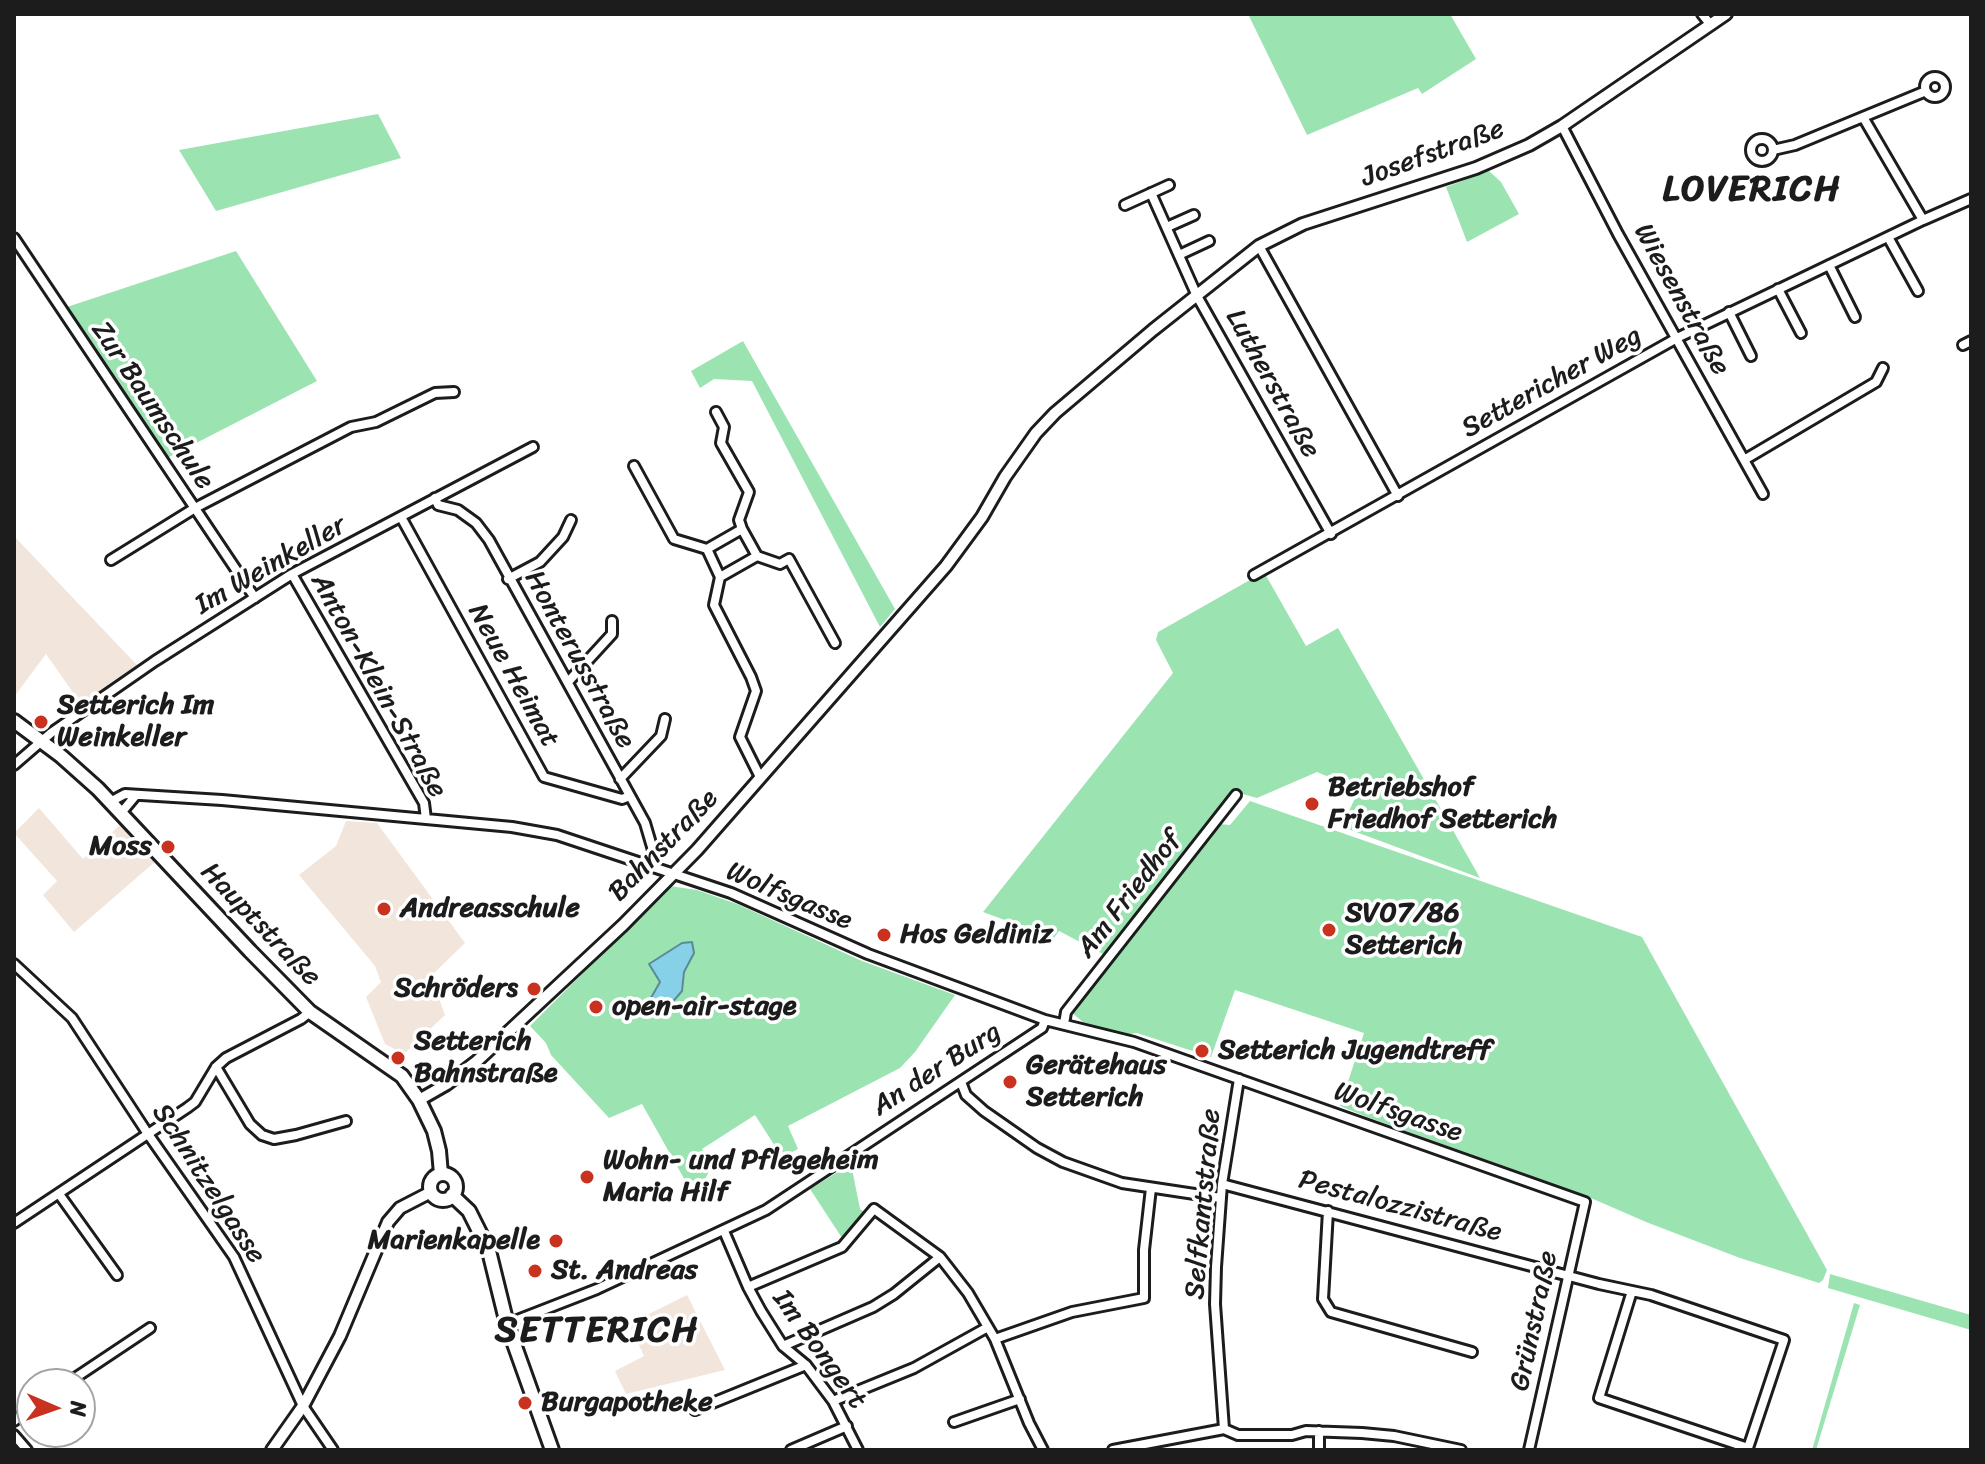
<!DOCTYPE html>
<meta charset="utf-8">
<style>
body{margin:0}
#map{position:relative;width:1985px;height:1464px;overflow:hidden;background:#fff;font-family:Sriracha,sans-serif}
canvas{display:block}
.frame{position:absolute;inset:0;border:16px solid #1c1c1c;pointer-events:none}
.north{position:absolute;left:16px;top:1368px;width:80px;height:80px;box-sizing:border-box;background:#fff;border:2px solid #a4a4a4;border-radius:50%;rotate:92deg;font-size:22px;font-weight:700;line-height:32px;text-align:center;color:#1c1c1c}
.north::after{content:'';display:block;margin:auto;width:28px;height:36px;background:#c8321e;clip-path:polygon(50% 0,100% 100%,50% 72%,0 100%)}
</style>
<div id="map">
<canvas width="1985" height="1464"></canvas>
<div class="frame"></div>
<div class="north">N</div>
</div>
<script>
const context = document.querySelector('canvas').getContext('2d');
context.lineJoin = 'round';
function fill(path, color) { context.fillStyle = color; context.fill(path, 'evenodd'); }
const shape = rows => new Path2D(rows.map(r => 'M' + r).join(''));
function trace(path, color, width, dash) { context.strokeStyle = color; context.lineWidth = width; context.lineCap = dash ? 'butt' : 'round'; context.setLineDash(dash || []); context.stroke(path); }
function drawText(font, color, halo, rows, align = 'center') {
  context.font = font + ' Sriracha,sans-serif'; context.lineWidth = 7; context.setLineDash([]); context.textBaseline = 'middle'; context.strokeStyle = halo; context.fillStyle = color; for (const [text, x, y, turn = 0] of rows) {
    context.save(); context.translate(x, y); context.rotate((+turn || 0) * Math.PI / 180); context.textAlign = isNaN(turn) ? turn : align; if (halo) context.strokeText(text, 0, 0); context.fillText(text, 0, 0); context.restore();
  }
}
const built = shape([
 [14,536,137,665,81,704,46,654,14,697],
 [39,808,83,859,122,823,156,861,74,932,43,895,57,881,14,833],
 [346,821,377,823,465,943,431,976,445,1015,404,1054,385,1044,366,997,381,982,375,966,299,875,336,846],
 [687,1295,725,1370,626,1394,615,1371,644,1356,629,1324]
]);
const green = shape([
 [1248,14,1450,14,1476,59,1422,94,1418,88,1307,135],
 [378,114,401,158,216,211,179,150],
 [1489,171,1501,182,1519,214,1467,242,1446,187],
 [236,251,317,381,167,458,67,307],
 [743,341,895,609,880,627,752,381,714,379,700,388,691,371],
 [1264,572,1306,646,1338,628,1480,878,1348,829,1341,819,1350,809,1355,798,1348,785,1317,772,1257,798,1235,792,1105,955,1059,931,1054,938,983,912,1173,673,1156,640,1158,632],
 [1250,801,1642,937,1827,1270,1823,1280,1819,1283,1740,1258,1646,1222,1584,1195,1367,1117,1340,1106,1364,1033,1235,990,1211,1057,1137,1033,1123,1035,1083,1022,1071,1012,1220,824,1230,825],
 [670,886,697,890,737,904,862,961,955,995,915,1052,900,1068,788,1126,798,1149,782,1157,755,1115,702,1149,711,1168,695,1198,642,1104,609,1118,551,1055,546,1043,530,1026],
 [851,1164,860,1209,865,1213,842,1238,810,1189],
 [1830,1274,1971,1315,1971,1330,1828,1288],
 [1854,1303,1860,1305,1816,1450,1812,1450]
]);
const water = shape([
 [692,942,694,953,684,972,682,991,665,1011,652,1011,648,1003,660,982,649,964,682,943,692,942]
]);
const minor = shape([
 [1702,14,1710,24],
 '1925 87a10 10 0 1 1 20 0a10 10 0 1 1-20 0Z',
 [1863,117,1923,220],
 [1562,126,1618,234,1763,494],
 '1751 150a11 11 0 1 1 22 0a11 11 0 1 1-22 0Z',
 [1773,150,1795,145,1926,91],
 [1151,193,1197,296,1331,534],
 [1125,205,1169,185],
 [1167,227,1194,215],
 [1888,237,1918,291],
 [14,238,255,598],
 [1259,246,1398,496],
 [1179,255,1209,241],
 [1829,265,1855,317],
 [1778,289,1801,333],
 [1729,312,1751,356],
 [1963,345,1971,341],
 [716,412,724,427,721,443,749,492,739,520,742,529,757,556,780,564,789,559,835,643],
 [1744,460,1876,382,1883,368],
 [634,466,674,539,707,549,720,577,714,605,751,677,756,691,740,737,760,777],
 [435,498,438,505,458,510,476,523,489,540,645,823,655,857,654,867],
 [401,517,544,777,622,799,630,796],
 [707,549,742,529],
 [111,560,195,508,351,427,376,422,435,393,454,392],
 [292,574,424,803,426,819],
 [1254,575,1677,338,1923,220,1971,199],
 [720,577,757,556],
 [508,579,540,562,563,537,571,520],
 [568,682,612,634,612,621],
 [14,765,51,733,155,661,292,574,533,447],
 [620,779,661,736,665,719],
 [110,802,125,794,222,800,512,827,557,835,731,893,868,954,1045,1020,1134,1042,1585,1202,1529,1450],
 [121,813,136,795],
 [14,964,72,1018,148,1134,234,1257,303,1406,333,1450],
 [1064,1024,1066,1012,1236,795],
 [216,1067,250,1124,262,1135,274,1139,296,1135,346,1121],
 [961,1082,966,1095,984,1111,1037,1148,1063,1162,1122,1183,1221,1198],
 [1222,1184,1599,1284,1632,1291,1651,1295,1784,1340,1748,1448,1599,1398,1632,1291],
 [59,1194,117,1275],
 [1328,1211,1323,1299,1331,1312,1472,1352],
 [14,1223,187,1108,195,1102,216,1067,226,1058,301,1019,310,1012],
 [724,1231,748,1287,761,1311,783,1346,806,1365,833,1401,858,1450],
 [748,1287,842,1247,874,1209,940,1257,968,1293,995,1339,1029,1423,1043,1450],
 [507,1324,597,1289,766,1210,1042,1028,1045,1020],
 [995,1339,1072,1312,1144,1298,1144,1250,1151,1188],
 [783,1346,873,1307,894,1294,940,1257],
 [66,1384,150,1328],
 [833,1401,914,1368,988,1327],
 [695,1410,806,1365],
 [14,1421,32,1407],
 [954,1422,1020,1399],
 [1224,1429,1215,1304,1216,1267,1222,1184,1239,1079],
 [14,1435,27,1450],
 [791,1450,847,1426],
 [1113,1450,1224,1429,1238,1435,1292,1435,1306,1431,1362,1433,1394,1436,1461,1450],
 [1319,1450,1319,1431]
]);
const tertiary = shape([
 [419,1100,447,1084,477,1061,623,925,697,850,946,566,982,517,1005,477,1036,433,1055,413,1153,330,1259,246,1303,224,1476,168,1529,145,1562,126,1726,14],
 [272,1450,303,1406,340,1336,388,1222,400,1208,431,1192]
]);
const secondary = shape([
 [14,721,61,756,98,789,250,951,310,1012,402,1076,419,1100,434,1131,439,1151,441,1174],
 '430 1187a13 13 0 1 1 26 0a13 13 0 1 1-26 0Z',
 [452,1195,469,1211,489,1251,507,1324,552,1450]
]);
const markers = [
 [41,722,8,"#c8321e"],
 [1312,804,8,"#c8321e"],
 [168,847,8,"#c8321e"],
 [384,909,8,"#c8321e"],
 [1329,930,8,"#c8321e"],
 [884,935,8,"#c8321e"],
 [534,989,8,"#c8321e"],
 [596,1007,8,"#c8321e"],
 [1202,1051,8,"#c8321e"],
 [398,1058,8,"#c8321e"],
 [1010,1082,8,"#c8321e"],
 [587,1177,8,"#c8321e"],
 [556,1241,8,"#c8321e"],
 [535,1271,8,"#c8321e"],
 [525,1403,8,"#c8321e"]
];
const streetNames = [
 ["Josefstraße",1433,154,-20],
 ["Wiesenstraße",1681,300,61],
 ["Settericher Weg",1552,383,-29],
 ["Lutherstraße",1272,384,61],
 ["Zur Baumschule",152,406,56],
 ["Im Weinkeller",271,566,-30],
 ["Honterusstraße",579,660,61],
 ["Neue Heimat",513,676,61],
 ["Anton-Klein-Straße",378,686,61],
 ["Bahnstraße",664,846,-46],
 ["Am Friedhof",1130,895,-52],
 ["Wolfsgasse",789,897,23],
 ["Hauptstraße",260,925,46],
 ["An der Burg",937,1070,-33],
 ["Wolfsgasse",1398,1113,19],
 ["Schnitzelgasse",208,1184,57],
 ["Selfkantstraße",1204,1204,-85],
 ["Pestalozzistraße",1400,1207,15],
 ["Grünstraße",1535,1321,-78],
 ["Im Bongert",819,1350,54]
];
const poiNames = [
 ["Setterich Im",57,706],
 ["Weinkeller",57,738],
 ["Betriebshof",1328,788],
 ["Friedhof Setterich",1328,820],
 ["Moss",152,847,"right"],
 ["Andreasschule",400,909],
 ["SV07/86",1345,914],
 ["Setterich",1345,946],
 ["Hos Geldiniz",900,935],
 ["Schröders",518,989,"right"],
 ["open-air-stage",612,1007],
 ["Setterich",414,1042],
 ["Bahnstraße",414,1074],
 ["Setterich Jugendtreff",1218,1051],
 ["Gerätehaus",1026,1066],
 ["Setterich",1026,1098],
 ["Wohn- und Pflegeheim",603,1161],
 ["Maria Hilf",603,1193],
 ["Marienkapelle",540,1241,"right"],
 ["St. Andreas",551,1271],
 ["Burgapotheke",541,1403]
];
const districtNames = [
 ["LOVERICH",1752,191],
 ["SETTERICH",597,1332]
];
fill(built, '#f2e5db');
fill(green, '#9be4b2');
fill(water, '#87d1e8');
trace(water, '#5c8996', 2);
trace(minor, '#1c1c1c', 14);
trace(tertiary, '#1c1c1c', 16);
trace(secondary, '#1c1c1c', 18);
trace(minor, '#fff', 8);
trace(tertiary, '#fff', 10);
trace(secondary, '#fff', 12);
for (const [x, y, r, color] of markers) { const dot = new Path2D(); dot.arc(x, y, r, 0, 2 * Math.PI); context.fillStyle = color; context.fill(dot); trace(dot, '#fff', 3); }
drawText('28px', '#1c1c1c', '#fff', streetNames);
drawText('bold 28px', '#1c1c1c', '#fff', poiNames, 'left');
context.letterSpacing = '2px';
drawText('bold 36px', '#1c1c1c', '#fff', districtNames);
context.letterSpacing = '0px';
</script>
